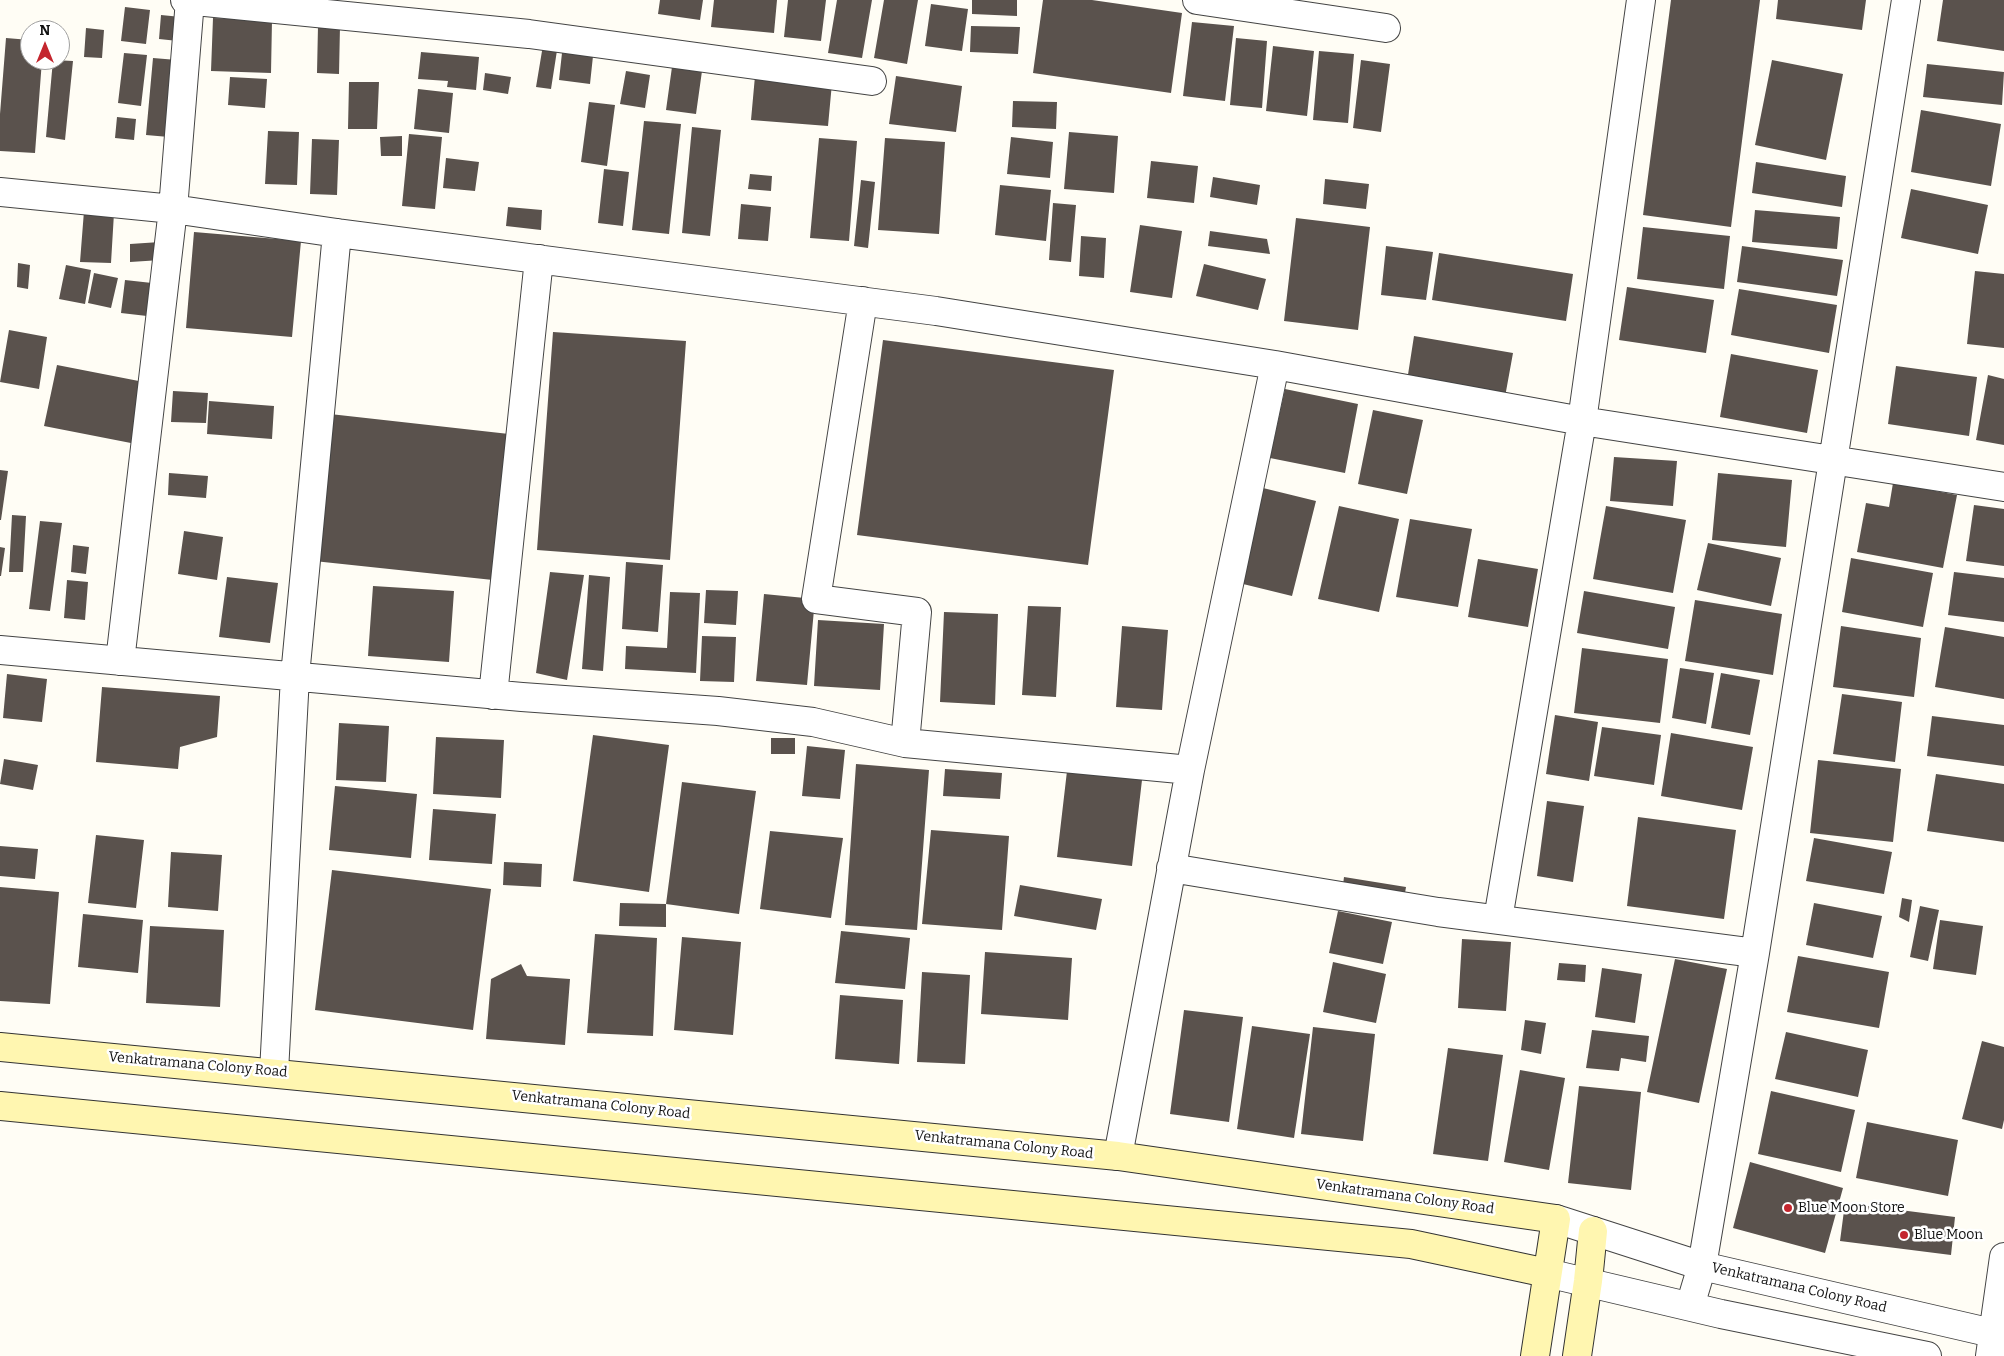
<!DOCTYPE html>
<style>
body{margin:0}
#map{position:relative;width:2004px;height:1356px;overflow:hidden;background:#fffdf5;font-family:Bitter,serif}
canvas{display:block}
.north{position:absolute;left:20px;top:20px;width:50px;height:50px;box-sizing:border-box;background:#fff;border:1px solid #a0a0a0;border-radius:50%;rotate:0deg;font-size:14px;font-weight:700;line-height:20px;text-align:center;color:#111}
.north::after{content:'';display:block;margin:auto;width:18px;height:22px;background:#c4262e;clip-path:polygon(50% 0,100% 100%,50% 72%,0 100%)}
</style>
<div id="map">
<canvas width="2004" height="1356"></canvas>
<div class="north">N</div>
</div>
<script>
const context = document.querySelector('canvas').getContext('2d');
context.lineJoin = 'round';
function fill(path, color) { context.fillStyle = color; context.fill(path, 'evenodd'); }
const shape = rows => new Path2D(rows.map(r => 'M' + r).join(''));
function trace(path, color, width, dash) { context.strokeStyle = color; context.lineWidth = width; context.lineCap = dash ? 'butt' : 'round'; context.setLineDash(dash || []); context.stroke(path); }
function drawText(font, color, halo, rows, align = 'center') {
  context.font = font + ' Bitter,serif'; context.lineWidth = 5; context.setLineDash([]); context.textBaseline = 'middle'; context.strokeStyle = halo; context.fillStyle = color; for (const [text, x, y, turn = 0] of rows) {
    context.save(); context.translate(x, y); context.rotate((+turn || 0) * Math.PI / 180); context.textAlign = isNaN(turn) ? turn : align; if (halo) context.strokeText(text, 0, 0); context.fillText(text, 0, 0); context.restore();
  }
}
const building = shape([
 [660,0,703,0,700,20,658,14],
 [714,0,777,0,774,33,711,27],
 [788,0,826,0,821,41,784,37],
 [837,0,872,0,862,58,828,53],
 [884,0,918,0,907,64,874,58],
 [972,0,1017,0,1017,16,972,14],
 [1043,0,1092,0,1182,13,1171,93,1033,73],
 [1671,0,1760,0,1731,227,1643,215],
 [1778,0,1866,0,1862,30,1776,19],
 [1943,0,2004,0,2004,51,1937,41],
 [931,4,968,9,962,51,925,46],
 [125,7,150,10,146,44,121,41],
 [161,15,181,17,178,41,159,39],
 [213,18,272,20,271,73,211,71],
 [1192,22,1234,26,1225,101,1183,96],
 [318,26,340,26,339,74,317,73],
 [971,26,1020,27,1018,54,970,52],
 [86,28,104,30,102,58,84,57],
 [6,38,30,40,30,60,42,60,35,153,0,151,0,114],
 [1236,38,1267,41,1262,108,1230,105],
 [544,39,558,44,551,89,536,87],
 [1273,46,1314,51,1307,116,1266,111],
 [1319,51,1354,54,1348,123,1313,120],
 [421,52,479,57,476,90,447,87,448,81,418,79],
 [124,53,147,55,141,106,118,103],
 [562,53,593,56,590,84,559,80],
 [153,58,177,60,169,137,146,135],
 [53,60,73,61,65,140,46,137],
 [1361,60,1390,64,1381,132,1353,128],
 [1772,60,1843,74,1826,160,1755,145],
 [1927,64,2004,72,2002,105,1923,97],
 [672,67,702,71,696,114,666,110],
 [626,71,650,75,645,108,620,104],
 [485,73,511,77,508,94,483,90],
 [755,76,832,83,828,126,751,120],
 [896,76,962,86,956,132,889,124],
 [230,77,267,79,265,108,228,105],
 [349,82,379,82,377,129,348,129],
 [418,89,453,93,449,133,414,129],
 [1013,101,1057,102,1056,129,1012,127],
 [589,102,615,105,607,166,581,162],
 [1921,110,2001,124,1991,186,1911,172],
 [117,117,136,119,134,140,115,138],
 [644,121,681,124,669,234,632,230],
 [692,127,721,130,710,236,682,233],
 [268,131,299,132,297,185,265,184],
 [1069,132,1118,136,1114,193,1064,189],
 [409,134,442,137,435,209,402,206],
 [402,136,402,156,381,156,380,137],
 [1011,137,1053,142,1050,178,1007,174],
 [819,138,857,141,849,241,810,238],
 [885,138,945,142,939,234,878,230],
 [312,139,339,140,337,195,310,194],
 [446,158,479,162,475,191,443,188],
 [1151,161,1198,166,1194,203,1147,198],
 [1756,162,1846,176,1842,207,1752,193],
 [604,169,629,172,623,226,598,223],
 [750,174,772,176,771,191,748,189],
 [1213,177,1260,185,1257,205,1210,197],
 [1325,179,1369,184,1366,209,1323,204],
 [861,180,875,182,868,248,854,246],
 [1000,185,1051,190,1046,241,995,235],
 [1911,189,1988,205,1978,254,1901,238],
 [1053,203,1076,205,1071,262,1049,260],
 [741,204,771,207,768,241,738,239],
 [508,207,542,210,541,230,506,226],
 [1755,210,1840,217,1837,249,1752,242],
 [84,211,114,213,111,263,80,262],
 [1296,218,1370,227,1358,330,1284,321],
 [1140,225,1182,231,1172,298,1130,292],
 [1643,227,1730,236,1724,289,1637,279],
 [1210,231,1267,239,1270,254,1208,246],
 [194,232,301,241,292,337,186,328],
 [1081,236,1106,238,1104,278,1079,276],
 [160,242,161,260,130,262,130,244],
 [1386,246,1433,252,1426,300,1381,295],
 [1742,246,1843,260,1837,296,1737,282],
 [1439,253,1573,274,1566,321,1432,300],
 [18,263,30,265,28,289,17,287],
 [1204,264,1266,279,1258,310,1196,296],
 [66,265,91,270,85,304,59,299],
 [1975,271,2004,274,2004,348,1967,344],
 [94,273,118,278,111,308,88,303],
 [125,280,152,283,147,316,121,313],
 [1627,287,1714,300,1706,353,1619,340],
 [1739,289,1837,305,1829,353,1731,335],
 [9,330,47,337,39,389,0,382],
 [553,332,686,341,670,560,537,550],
 [1414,336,1513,353,1505,397,1407,381],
 [883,340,1114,370,1088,565,857,535],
 [1731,354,1818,370,1807,433,1720,417],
 [57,365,149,383,136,444,44,426],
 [1896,366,1977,377,1969,436,1888,424],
 [1988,375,2004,379,2004,445,1976,440],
 [1285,389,1358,404,1345,473,1270,458],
 [173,391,208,393,206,423,171,422],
 [209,401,274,406,272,439,207,434],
 [1373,410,1423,420,1407,494,1358,484],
 [330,414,509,434,493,580,314,561],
 [1614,457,1677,461,1673,506,1610,501],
 [0,470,8,471,1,520,0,520],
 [169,473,208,476,206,498,168,495],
 [1718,473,1792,480,1786,547,1712,540],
 [1893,483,1957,495,1943,568,1857,552,1866,503,1889,507],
 [1263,488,1316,501,1292,596,1239,583],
 [1974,505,2004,509,2004,566,1966,561],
 [1339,506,1399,519,1379,612,1318,599],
 [1606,506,1686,520,1673,593,1593,579],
 [12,515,26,516,23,572,9,572],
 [1410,519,1472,529,1458,607,1396,597],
 [40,521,62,523,50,611,29,609],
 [184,531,223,537,217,580,178,574],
 [1708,543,1781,558,1771,606,1697,590],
 [73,545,89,547,86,574,71,572],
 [0,547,5,548,1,576,0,576],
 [1851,558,1933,573,1923,627,1842,612],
 [1478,559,1538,569,1528,627,1468,617],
 [626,562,663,565,658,632,622,629],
 [550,572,584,575,567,680,536,673],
 [1954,572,2004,578,2004,622,1948,615],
 [589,575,610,577,603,671,582,669],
 [227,577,278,583,270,643,219,637],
 [67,580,88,582,85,620,64,618],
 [373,586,454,591,449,662,368,656],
 [706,590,738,591,736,625,704,623],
 [1584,591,1675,607,1668,649,1577,633],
 [670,592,700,593,696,673,625,669,626,646,667,648],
 [764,594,815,599,807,685,756,681],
 [1695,600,1782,614,1773,675,1685,661],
 [1028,606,1061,607,1056,697,1022,695],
 [944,612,998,614,995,705,940,702],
 [818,620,884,624,880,690,814,686],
 [1122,626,1168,630,1162,710,1116,707],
 [1841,626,1921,638,1914,697,1833,687],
 [1945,627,2004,637,2004,699,1935,687],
 [702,636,736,637,734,682,700,681],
 [1582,648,1668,659,1660,723,1574,713],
 [1680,668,1714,673,1706,724,1672,718],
 [1721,673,1760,680,1750,735,1711,728],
 [7,674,47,679,42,722,3,718],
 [102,687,220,696,217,737,180,747,178,769,96,762],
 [1842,694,1902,702,1895,762,1833,754],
 [1555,715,1598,722,1589,781,1546,774],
 [1932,716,2004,725,2004,766,1927,756],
 [339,723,389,726,386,782,336,780],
 [1602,727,1661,735,1654,785,1594,776],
 [1671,733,1753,747,1742,810,1661,796],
 [593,735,669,745,649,892,573,881],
 [436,737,504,740,501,798,433,794],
 [771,738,795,738,795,754,771,754],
 [807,746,845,750,840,799,802,796],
 [4,759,38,765,33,790,0,784],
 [1818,760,1901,769,1893,842,1810,833],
 [856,764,929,770,917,930,845,925],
 [945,769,1002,773,1000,799,943,796],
 [1067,771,1142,780,1132,866,1057,857],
 [1936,774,2004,784,2004,842,1927,831],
 [682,782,756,791,739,914,666,904],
 [335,786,417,794,411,858,329,850],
 [1547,801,1584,806,1573,882,1537,876],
 [433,809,496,814,492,864,429,860],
 [1638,817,1736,830,1724,919,1627,906],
 [931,830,1009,836,1002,930,922,924],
 [770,831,843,838,831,918,760,909],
 [96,835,144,840,136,908,88,903],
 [1814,838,1892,852,1884,894,1806,881],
 [0,846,38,849,35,879,0,876],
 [171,852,222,855,218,911,168,907],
 [504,862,542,864,541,887,503,885],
 [332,870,491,889,473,1030,315,1010],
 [1344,877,1406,887,1402,911,1341,901],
 [1020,885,1102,899,1096,930,1014,916],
 [0,887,59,892,50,1004,0,1001],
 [1902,898,1912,900,1909,922,1899,917],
 [620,903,666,904,666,927,619,926],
 [1814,903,1882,916,1873,958,1806,945],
 [1920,906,1939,910,1928,961,1910,957],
 [1338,911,1392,922,1383,964,1329,953],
 [83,914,143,920,138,973,78,967],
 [1940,920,1983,926,1976,975,1933,969],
 [150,926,224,930,220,1007,146,1003],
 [841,931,910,938,905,989,835,983],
 [595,934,657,938,653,1036,587,1033],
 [682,937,741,942,733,1035,674,1030],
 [1462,939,1511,942,1506,1011,1458,1008],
 [985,952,1072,958,1068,1020,981,1014],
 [1798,956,1889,972,1879,1028,1787,1012],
 [1675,959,1727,969,1699,1103,1647,1092],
 [1333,962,1386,974,1376,1023,1323,1012],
 [1559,963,1586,965,1585,982,1557,980],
 [521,964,527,976,570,979,565,1045,486,1039,491,979],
 [1602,968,1642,974,1635,1023,1595,1017],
 [922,972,970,975,965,1064,917,1062],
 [840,995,903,1000,899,1064,835,1059],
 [1184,1010,1243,1017,1229,1122,1170,1114],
 [1525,1020,1546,1023,1541,1054,1521,1050],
 [1252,1026,1310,1034,1294,1138,1237,1129],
 [1313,1027,1375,1034,1363,1141,1301,1134],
 [1592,1030,1649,1036,1646,1062,1621,1058,1619,1071,1586,1068],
 [1786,1032,1868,1050,1858,1097,1775,1079],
 [1982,1041,2004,1047,2004,1120,2002,1129,1962,1119],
 [1448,1048,1503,1055,1488,1161,1433,1154],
 [1520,1070,1565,1078,1549,1170,1504,1162],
 [1579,1086,1641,1092,1631,1190,1568,1183],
 [1771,1091,1855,1110,1841,1172,1758,1154],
 [1867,1122,1958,1140,1948,1196,1856,1178],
 [1750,1162,1843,1188,1825,1253,1733,1228],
 [1845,1203,1955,1217,1951,1255,1840,1241]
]);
const minor = shape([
 [185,0,529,34,872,81],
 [1197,0,1386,28],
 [0,192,173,209,337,233,936,311,1275,365,1582,421,2004,487],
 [863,301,816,599,917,612,905,743],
 [0,650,522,697,718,711,813,722,905,743,1190,770],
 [120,661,173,209,190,0],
 [493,695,539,259],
 [1171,868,1438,912,1755,953],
 [1498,919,1582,421,1641,0],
 [274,1072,295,676,337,233],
 [1118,1156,1190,770,1275,365],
 [1690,1306,1702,1266,1755,953,1906,0]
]);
const tertiary = shape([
 [1556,1219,1702,1266,1992,1333],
 [1547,1273,1721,1314,1927,1356],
 [1990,1356,2004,1257]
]);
const secondary = shape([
 [0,1047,1118,1156,1556,1219,1535,1356],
 [0,1106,1411,1244,1547,1273],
 [1577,1356,1588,1281,1593,1231]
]);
const markers = [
 [1788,1208,5,"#c4262e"],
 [1904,1235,5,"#c4262e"]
];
const streetNames = [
 ["Venkatramana Colony Road",198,1065,5],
 ["Venkatramana Colony Road",601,1105,6],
 ["Venkatramana Colony Road",1004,1145,6],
 ["Venkatramana Colony Road",1405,1197,8],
 ["Venkatramana Colony Road",1799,1288,13]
];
const poiNames = [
 ["Blue Moon Store",1798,1208],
 ["Blue Moon",1914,1235]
];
fill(building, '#5a524d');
trace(minor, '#444', 30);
trace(tertiary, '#444', 30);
trace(secondary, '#333', 30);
trace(minor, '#fff', 28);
trace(tertiary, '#fff', 28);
trace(secondary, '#fff6b0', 28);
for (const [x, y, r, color] of markers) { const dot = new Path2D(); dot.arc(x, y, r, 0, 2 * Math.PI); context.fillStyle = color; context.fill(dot); trace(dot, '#fff', 2); }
drawText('14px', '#111', '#fff', streetNames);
drawText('14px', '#111', '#fff', poiNames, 'left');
</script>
